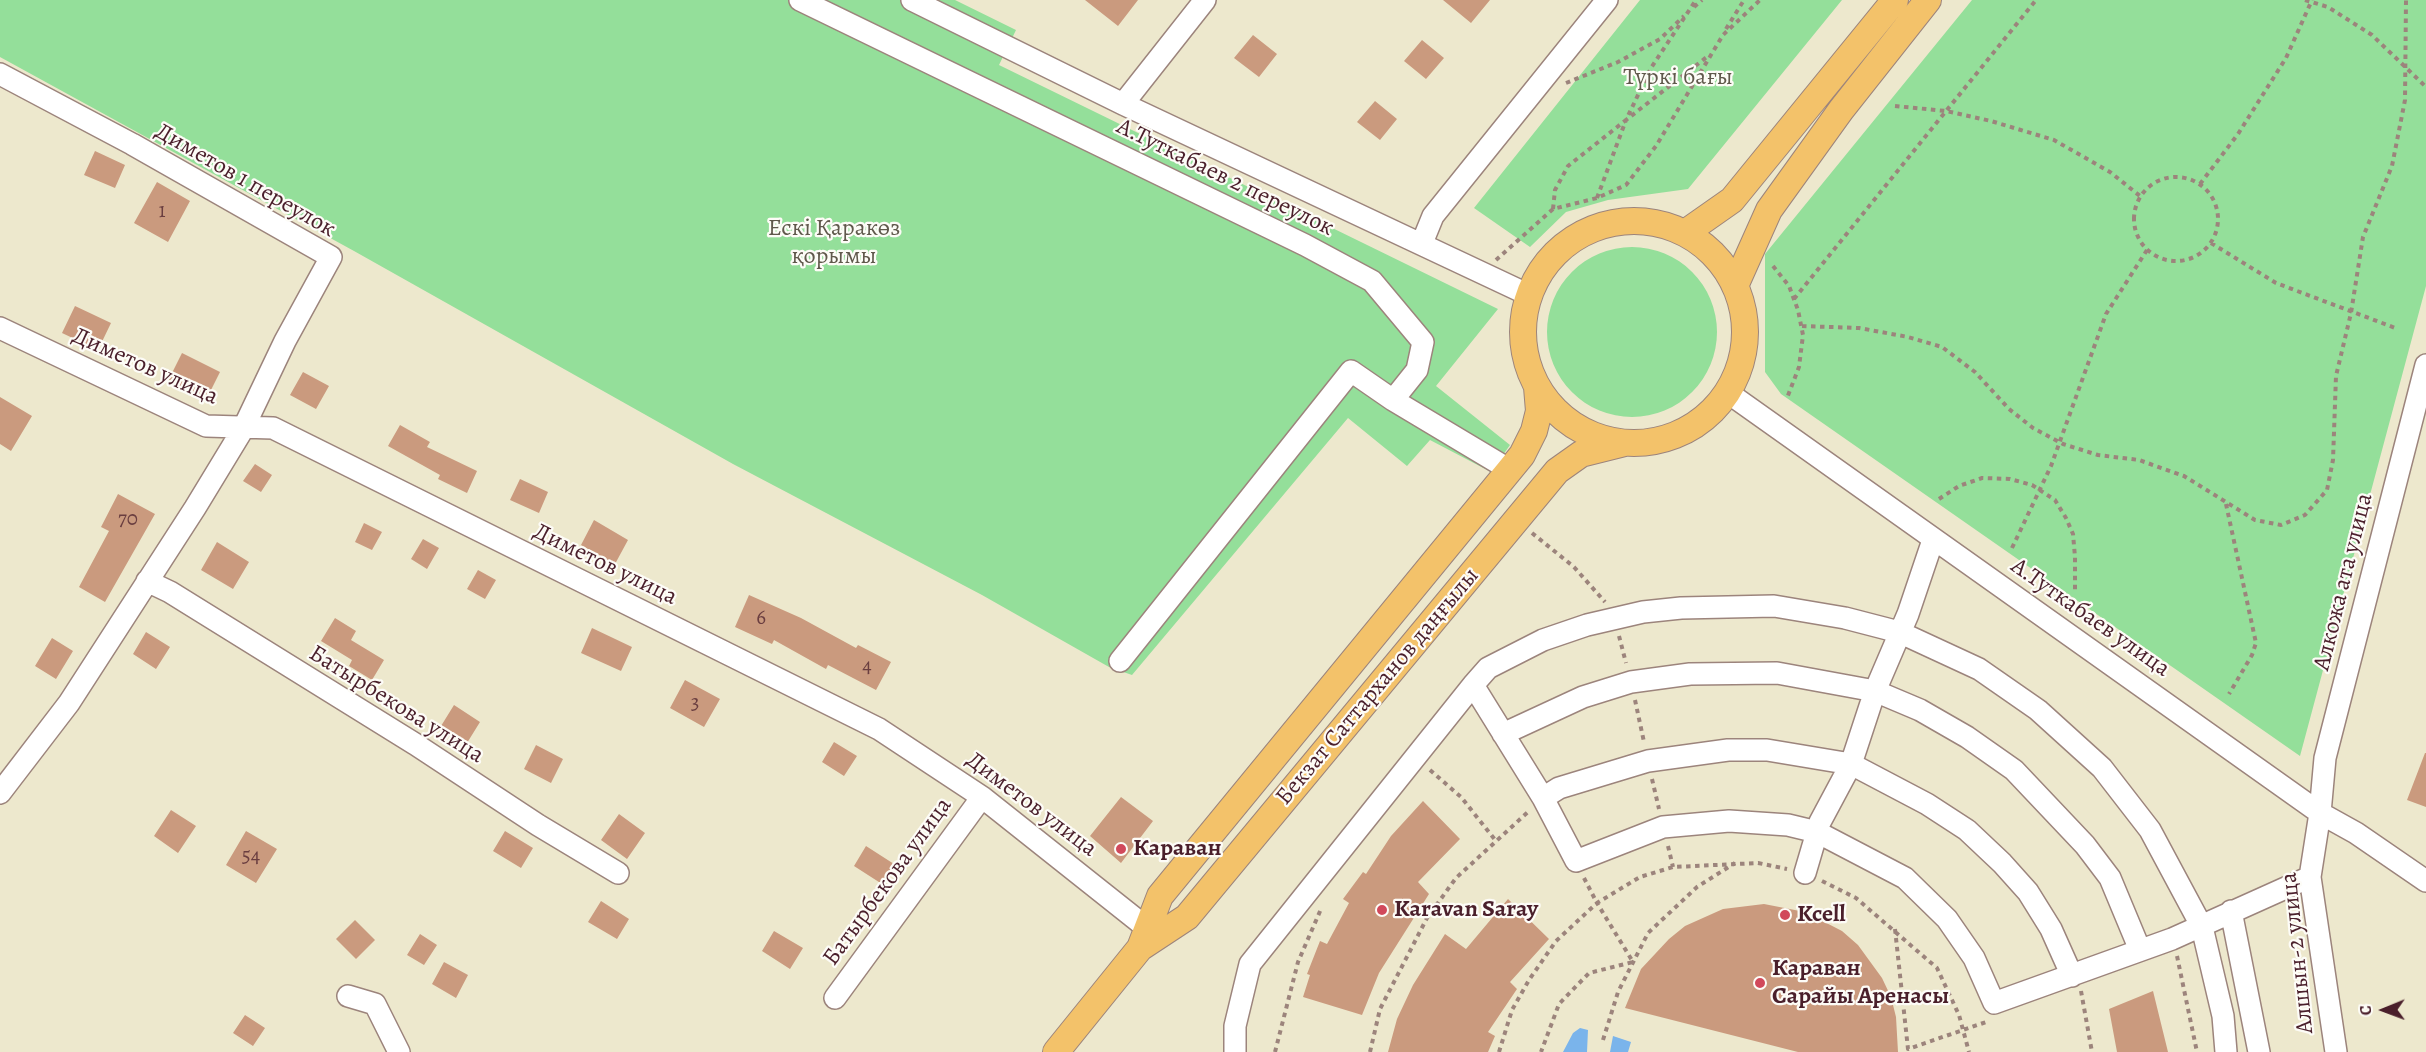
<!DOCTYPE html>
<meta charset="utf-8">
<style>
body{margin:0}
#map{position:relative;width:2426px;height:1052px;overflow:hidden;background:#ede8cd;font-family:Alegreya,serif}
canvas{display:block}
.north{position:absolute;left:2354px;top:980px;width:60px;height:60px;-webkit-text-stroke:4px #fdfcf7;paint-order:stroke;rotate:269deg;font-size:16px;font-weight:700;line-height:24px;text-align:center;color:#4a1f2b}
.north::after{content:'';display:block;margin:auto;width:21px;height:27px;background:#4a1f2b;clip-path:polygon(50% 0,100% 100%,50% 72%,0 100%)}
</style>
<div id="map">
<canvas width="2426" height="1052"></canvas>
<div class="north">С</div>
</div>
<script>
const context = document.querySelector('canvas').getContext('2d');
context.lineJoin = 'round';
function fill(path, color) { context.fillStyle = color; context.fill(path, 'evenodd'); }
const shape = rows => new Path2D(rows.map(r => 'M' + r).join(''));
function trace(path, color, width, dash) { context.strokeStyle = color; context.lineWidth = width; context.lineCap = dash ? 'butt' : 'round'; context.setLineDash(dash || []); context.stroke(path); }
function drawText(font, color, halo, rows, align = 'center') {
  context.font = font + ' Alegreya,serif'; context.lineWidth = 4.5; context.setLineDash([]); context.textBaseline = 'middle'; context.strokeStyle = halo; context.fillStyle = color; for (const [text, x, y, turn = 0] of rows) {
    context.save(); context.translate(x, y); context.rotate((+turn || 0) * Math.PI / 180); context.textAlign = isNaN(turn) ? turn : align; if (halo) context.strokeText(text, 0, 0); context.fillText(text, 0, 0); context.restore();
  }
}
const green = shape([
 [0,0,955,0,1016,30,999,65,1498,309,1436,386,1510,445,1491,472,1430,440,1407,466,1348,418,1132,675,1109,667,982,595,733,464,354,251,0,57],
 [1640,0,1842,0,1688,189,1608,200,1566,212,1530,247,1474,208],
 [1972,0,2426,0,2426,286,2300,756,1781,394,1765,372,1765,254],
 '1547 332a85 85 0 1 1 170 0a85 85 0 1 1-170 0Z'
]);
const water = shape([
 [1580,1028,1588,1030,1587,1052,1563,1052,1573,1033],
 [1613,1036,1631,1042,1628,1052,1610,1052]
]);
const building = shape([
 [1085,0,1138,0,1118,26],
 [1443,0,1490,0,1471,23],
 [1253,35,1277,54,1259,77,1234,58],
 [1422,40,1444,58,1426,79,1404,61],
 [1375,101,1397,119,1380,140,1357,122],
 [95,151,125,165,115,188,84,175],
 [157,182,190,201,168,242,134,223],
 [75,306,111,323,98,350,62,333],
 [182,353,220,372,206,400,168,381],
 [303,372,329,386,316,409,290,395],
 [0,397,32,416,11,451,0,444],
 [400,425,430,442,427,447,477,471,467,493,438,479,440,475,388,446],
 [255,464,272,475,261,492,243,481],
 [520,479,548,492,539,513,510,500],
 [118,494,155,514,105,602,79,587,109,531,101,527],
 [594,520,628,540,615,564,581,545],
 [364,523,382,532,372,550,355,542],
 [423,539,439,548,427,569,411,559],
 [217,542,249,562,233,589,201,570],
 [478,570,496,580,485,599,467,589],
 [749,595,801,618,856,648,858,645,891,662,876,690,828,665,826,669,774,640,772,644,735,627],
 [335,618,356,631,351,640,384,660,372,680,349,666,352,660,321,641],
 [592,628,632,647,621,671,581,653],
 [146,632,170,647,156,669,133,654],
 [52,638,73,651,56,679,35,666],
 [685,680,720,699,704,727,670,708],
 [454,705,480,722,467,743,441,726],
 [834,742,857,756,844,776,822,762],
 [536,745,563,759,551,783,524,769],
 [2425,753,2426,753,2426,807,2407,800],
 [1121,797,1153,821,1121,863,1090,836],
 [1423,801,1460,839,1418,882,1429,894,1379,973,1362,1015,1303,997,1310,975,1307,974,1320,941,1327,944,1349,903,1343,899,1363,872,1366,874,1391,836],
 [171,810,196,826,178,853,154,836],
 [619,814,645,833,627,859,601,840],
 [246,831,277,849,256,883,226,865],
 [505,831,533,848,521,868,493,851],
 [866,846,894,864,882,884,854,866],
 [1508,899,1549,939,1510,982,1517,989,1488,1032,1495,1036,1488,1052,1388,1052,1397,1019,1413,985,1445,934,1466,949],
 [601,901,629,919,617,939,588,922],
 [1764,904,1805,912,1842,931,1858,945,1882,978,1891,997,1896,1017,1898,1052,1798,1052,1625,1008,1641,969,1669,939,1685,926,1723,909],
 [355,920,375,940,356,959,336,939],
 [774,931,803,948,790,969,762,951],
 [420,934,437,945,424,965,407,955],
 [444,962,468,975,456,998,432,984],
 [2153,991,2168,1052,2117,1052,2109,1009],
 [245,1015,265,1028,253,1046,233,1033]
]);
const path = shape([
 [2305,0,2328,7,2372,35,2426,87],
 [1694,7,1702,0],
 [1726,29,1744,0],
 [1566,83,1618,62,1660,39,1684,16],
 [1895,106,1946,111,1991,121,2054,140,2110,172,2140,196],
 '2134 219a42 42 0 1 1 84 0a42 42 0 1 1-84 0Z',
 [2200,184,2238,134,2286,58,2312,0],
 [1597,198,1626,120,1708,56],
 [1553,209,1555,190,1568,166,1626,120,1651,68,1696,0],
 [2211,243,2276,283,2398,329],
 [1496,260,1553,209,1597,198,1626,185,1656,146,1723,35,1760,0],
 [1773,266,1789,286,1798,310,1803,335,1799,367,1787,398],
 [1794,299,2036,0],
 [1802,326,1859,328,1908,337,1942,347,1975,372,2009,409,2033,428,2063,444,2098,455,2139,460,2184,476,2255,520,2281,525,2305,515,2327,490,2333,460,2336,376,2351,313,2363,237,2392,166,2405,100,2406,0],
 [1939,499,1959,486,1982,478,2010,479,2032,485,2055,500,2066,518,2073,534,2075,557,2075,590],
 [2226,504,2256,643,2252,655,2229,694],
 [1532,533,1574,567,1605,602],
 [2012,548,2051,466,2106,314,2147,250],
 [1619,636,1626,663],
 [1635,700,1644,742],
 [1430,770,1461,797,1496,841],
 [1652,779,1659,809],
 [1668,846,1673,867],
 [1584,878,1597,903,1640,877,1673,867,1758,863,1787,869],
 [1822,881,1856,898,1937,968,1959,1015,1969,1052],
 [1895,929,1908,1049,1989,1021],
 [2177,956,2197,1052],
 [2081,991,2092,1052],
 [1603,1040,1618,992,1648,933,1697,887,1735,863],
 [1275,1052,1298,962,1321,909],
 [1370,1052,1380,1009,1427,918,1456,878,1529,811],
 [1499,1052,1512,1010,1529,980,1556,941,1597,903,1633,962,1589,973,1559,1004,1541,1052]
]);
const minor = shape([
 [800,0,1305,245,1372,281,1423,342,1417,370,1393,400,1510,470],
 [912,0,1123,104,1529,295],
 [0,74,132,144,331,257,285,341,243,429,195,508,69,703,0,793],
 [1123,104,1205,0],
 [1422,243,1433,216,1607,0],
 [0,328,206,426,273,428,879,729,982,797,1147,928],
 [1727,392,2320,813,2356,833,2426,881],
 [147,581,170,592,415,744,538,825,618,873],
 [1120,661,1351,371,1393,400],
 [1473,685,1488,668,1543,640,1587,625,1643,612,1681,608,1774,606,1845,618,1899,632,1979,669,2038,710,2102,768,2150,830,2202,927,2223,1016,2226,1052],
 [1503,734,1583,697,1631,682,1690,674,1777,673,1875,691,1920,710,1967,737,2014,770,2085,845,2110,878,2140,950],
 [1543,798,1559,788,1648,761,1728,750,1767,750,1851,764,1927,804,1967,830,2002,863,2028,892,2051,929,2072,976],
 [1805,873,1820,822,1851,764,1875,691,1908,614,1933,540],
 [2231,911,2259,1052],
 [348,996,375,1004,399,1052],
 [835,998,982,797],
 [1235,1052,1235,1026,1250,964,1473,685,1543,798,1576,861,1663,827,1729,821,1788,825,1817,832,1905,878,1947,919,1974,958,1994,1003,2172,939,2310,877],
 [2336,1052,2310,877,2320,813,2325,758,2426,365]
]);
const major = shape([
 '1523 332a111 111 0 1 1 222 0a111 111 0 1 1-222 0Z',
 [1685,233,1732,200,1895,0],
 [1735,286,1769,210,1841,110,1928,0],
 [1140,948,1160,896,1522,455,1534,431,1539,411,1537,387],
 [1056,1052,1140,948,1187,917,1557,471,1581,454,1625,443]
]);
const markers = [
 [1121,849,6,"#d1495b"],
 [1382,910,6,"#d1495b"],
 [1785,915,6,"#d1495b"],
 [1760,983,6,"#d1495b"]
];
const numberNames = [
 ["1",162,212],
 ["70",128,520],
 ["6",761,619],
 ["4",867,667],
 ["3",695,704],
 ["54",251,857]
];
const parkNames = [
 ["Түркі бағы",1678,78],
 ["Ескі Қаракөз",834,229],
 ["қорымы",834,257]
];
const streetNames = [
 ["А.Туткабаев 2 переулок",1225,178,26],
 ["Диметов 1 переулок",245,181,30],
 ["Диметов улица",145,367,24],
 ["Диметов улица",605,565,26],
 ["Алкожа ата улица",2344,582,-76],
 ["А.Туткабаев улица",2090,618,35],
 ["Бекзат Саттарханов даңғылы",1378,687,-50],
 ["Батырбекова улица",396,705,32],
 ["Диметов улица",1031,805,37],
 ["Батырбекова улица",888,882,-54],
 ["Алшын-2 улица",2298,953,-96]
];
const poiNames = [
 ["Караван",1133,849],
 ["Karavan Saray",1394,910],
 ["Kcell",1797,915],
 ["Караван",1772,969],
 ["Сарайы Аренасы",1772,997]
];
fill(green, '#94df9a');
fill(water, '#7ab4eb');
fill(building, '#ca9a7e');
trace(minor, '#9c847c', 24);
trace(major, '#9c847c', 28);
trace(path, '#9c847c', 4, [4.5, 4.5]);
trace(minor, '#fff', 21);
trace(major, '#f3c26a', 26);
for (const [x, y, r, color] of markers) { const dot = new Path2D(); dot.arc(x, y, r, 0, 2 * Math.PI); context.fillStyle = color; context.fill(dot); trace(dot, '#fdfcf7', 2); }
drawText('21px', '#6a3e40', null, numberNames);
drawText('24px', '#60594c', '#fdfcf7', parkNames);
drawText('24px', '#4a1f2b', '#fdfcf7', streetNames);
drawText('bold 24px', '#4a1f2b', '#fdfcf7', poiNames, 'left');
</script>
